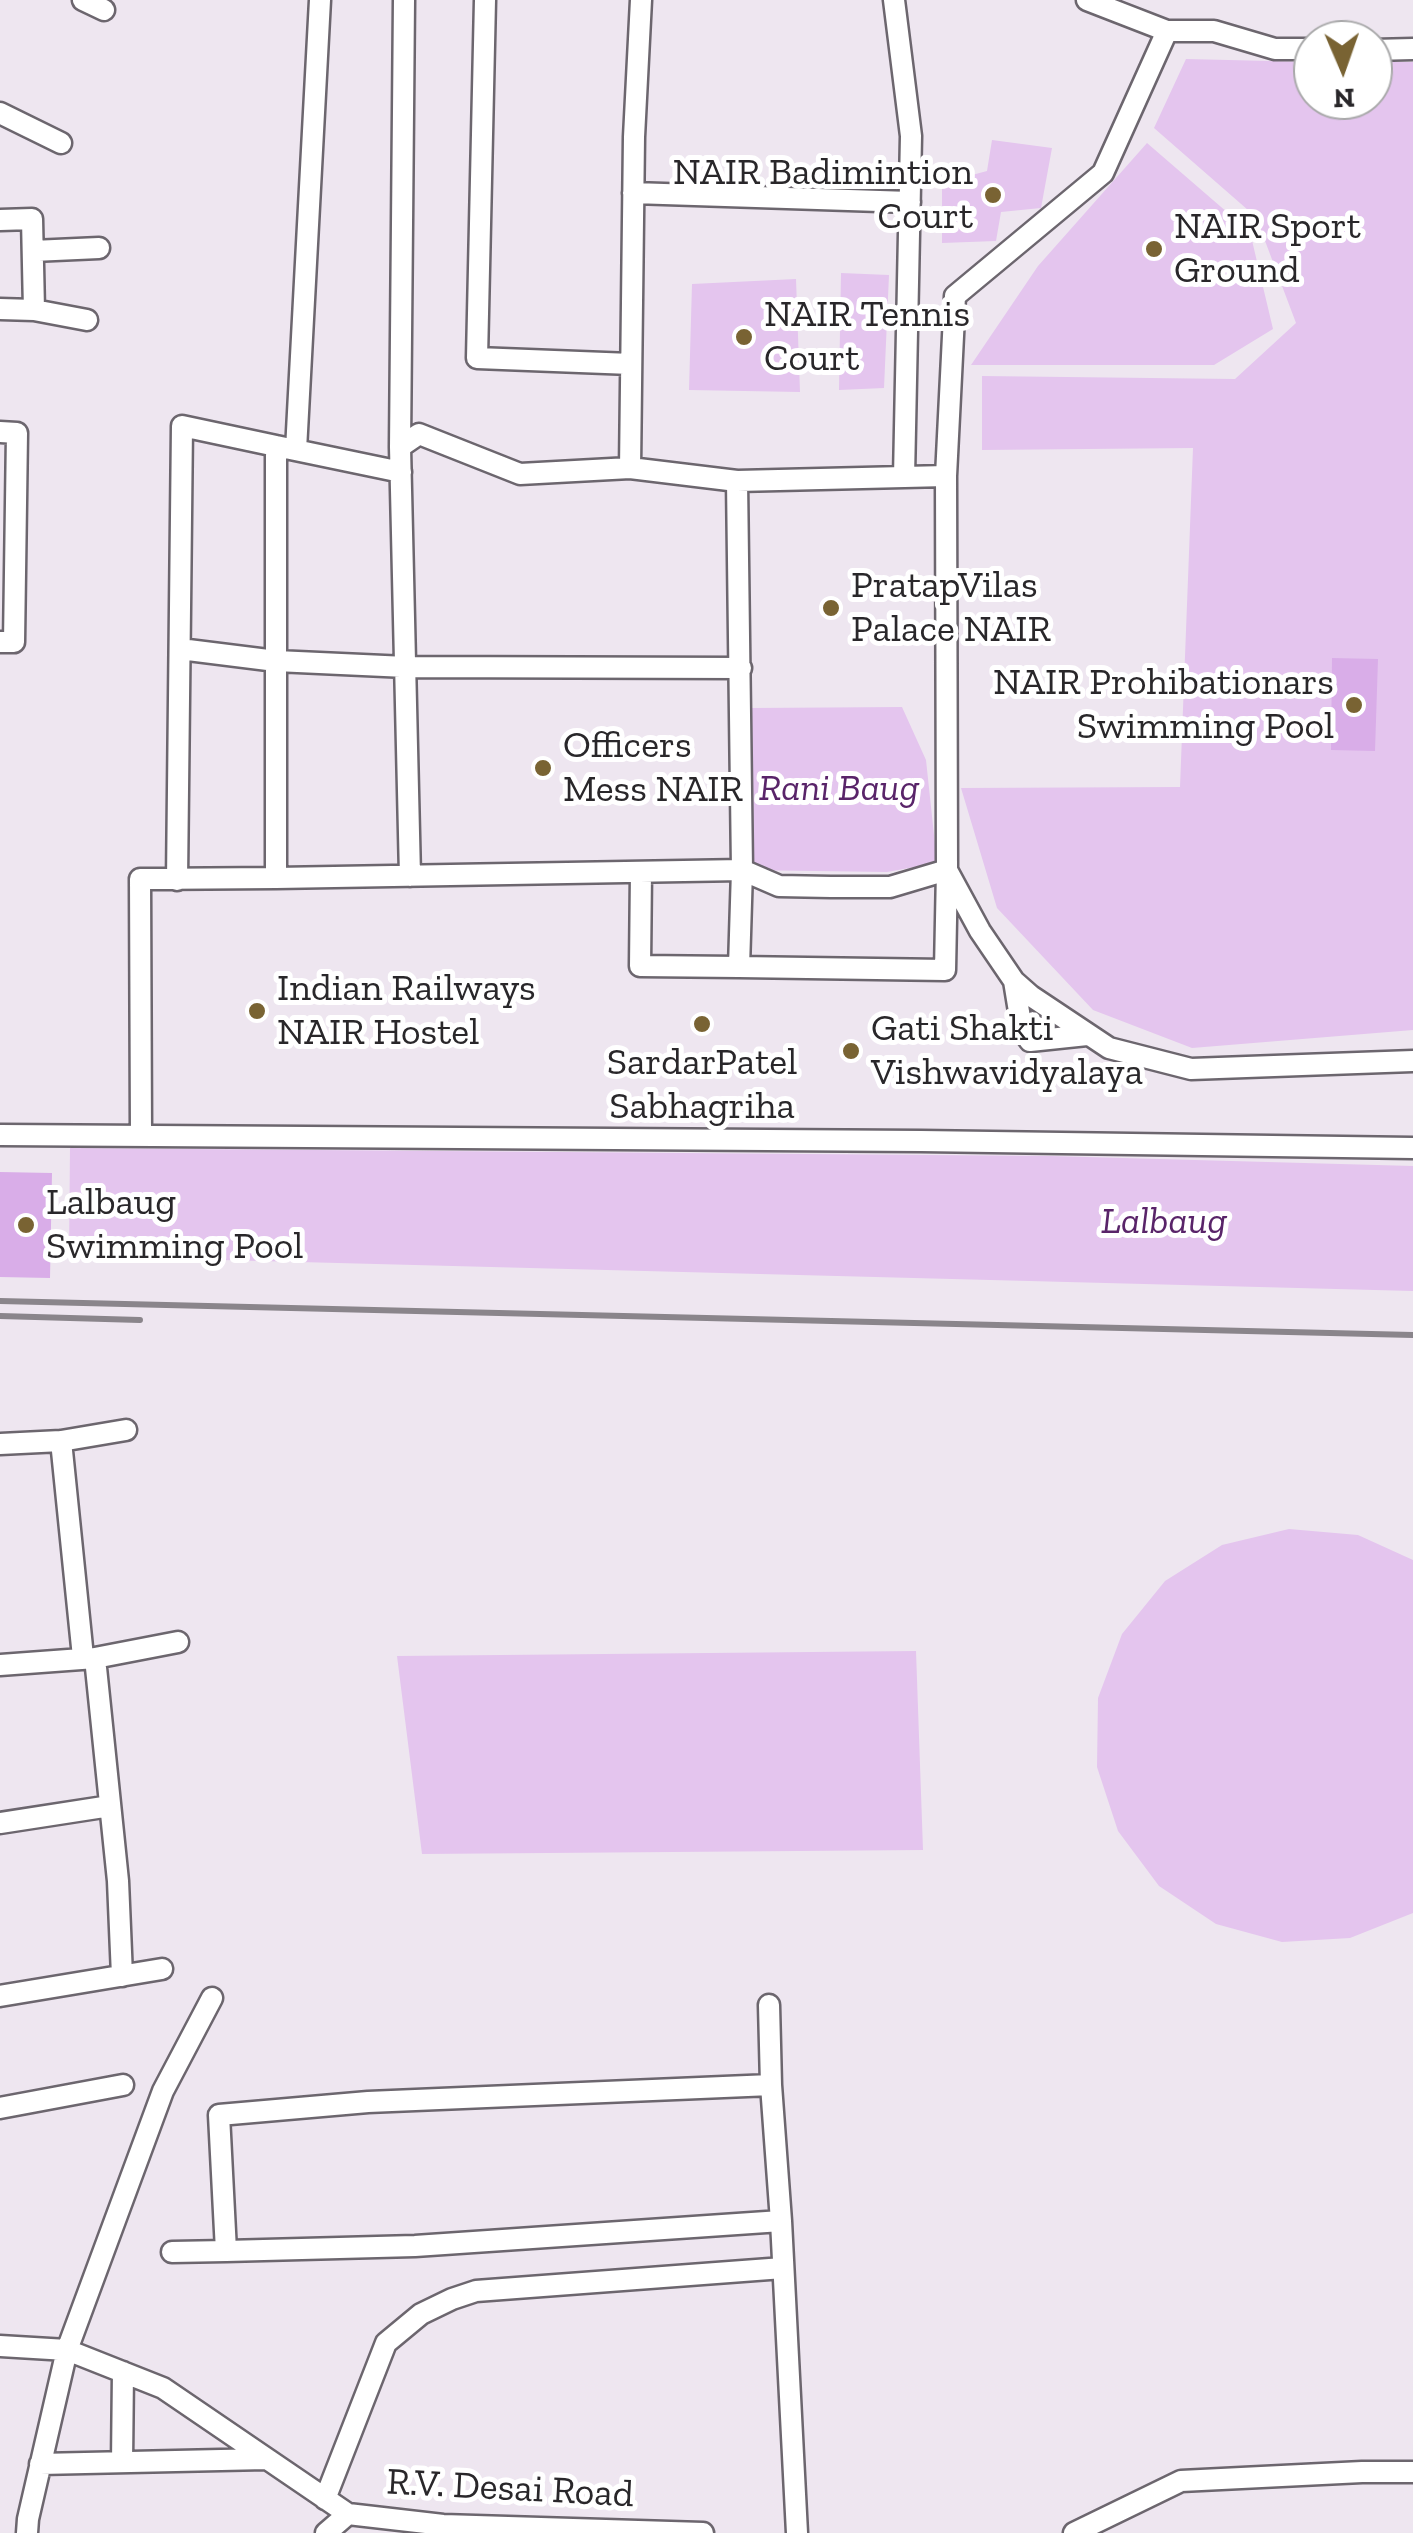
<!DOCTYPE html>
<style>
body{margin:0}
#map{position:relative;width:1413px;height:2533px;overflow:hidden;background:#eee6f0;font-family:"Zilla Slab",serif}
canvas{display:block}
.north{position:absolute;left:1293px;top:20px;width:100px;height:100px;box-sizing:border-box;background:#fff;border:2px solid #a9a9aa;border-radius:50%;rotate:178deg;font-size:28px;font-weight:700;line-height:40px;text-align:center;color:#29272a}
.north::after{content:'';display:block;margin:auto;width:35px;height:45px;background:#796333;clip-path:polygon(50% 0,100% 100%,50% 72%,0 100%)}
</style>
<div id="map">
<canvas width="1413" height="2533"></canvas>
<div class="north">N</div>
</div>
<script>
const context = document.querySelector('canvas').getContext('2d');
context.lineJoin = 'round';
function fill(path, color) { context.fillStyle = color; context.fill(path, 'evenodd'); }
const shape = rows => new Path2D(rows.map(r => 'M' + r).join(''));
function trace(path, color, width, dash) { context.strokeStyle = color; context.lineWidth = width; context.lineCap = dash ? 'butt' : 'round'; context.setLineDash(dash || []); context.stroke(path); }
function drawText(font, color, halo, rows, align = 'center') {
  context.font = font + ' "Zilla Slab",serif'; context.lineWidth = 10; context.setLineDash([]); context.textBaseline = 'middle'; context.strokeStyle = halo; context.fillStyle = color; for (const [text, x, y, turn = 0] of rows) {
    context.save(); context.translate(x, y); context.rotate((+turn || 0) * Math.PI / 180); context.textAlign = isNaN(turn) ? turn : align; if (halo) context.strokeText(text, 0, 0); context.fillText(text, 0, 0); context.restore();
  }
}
const green = shape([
 [1186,59,1313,62,1313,100,1373,100,1373,62,1413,62,1413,1030,1192,1048,1093,1010,997,908,961,788,1180,787,1193,448,982,450,982,376,1235,379,1296,323,1256,217,1154,128],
 [992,140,1052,148,1041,208,1001,212,996,241,942,243,942,183,987,171],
 [1147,143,1250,232,1273,329,1214,365,971,365,1038,266],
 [841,273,889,275,884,388,839,390],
 [796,279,800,392,689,390,692,284],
 [902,707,926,760,937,863,887,872,742,870,751,708],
 [70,1148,1050,1156,1413,1166,1413,1291,69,1256],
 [1289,1529,1358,1535,1413,1560,1413,1913,1350,1938,1282,1942,1216,1924,1159,1886,1118,1831,1097,1767,1098,1698,1122,1634,1165,1581,1222,1545],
 [916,1651,923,1850,422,1854,397,1656]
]);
const water = shape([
 [1332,658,1378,659,1375,751,1331,750],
 [0,1172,52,1173,50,1278,0,1277]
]);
const minor = shape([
 [83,0,104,10],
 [485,0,477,358,631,364],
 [894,0,911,136,904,477],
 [1087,0,1167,31,1214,31,1275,49,1313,49],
 [1373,50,1413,49],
 [0,113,61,143],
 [633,193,910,202],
 [0,220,32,219,34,310,0,309],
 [33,251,99,248],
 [34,310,87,320],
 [0,432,17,433,14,642,0,642],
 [400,447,404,0],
 [296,450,320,0],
 [630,468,634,137,641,0],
 [737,481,946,476],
 [180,649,276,661,406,667,741,668],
 [947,870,890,887,831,887,779,886,742,870,739,967,945,970,947,870,946,476,955,296,1103,173,1167,31],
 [641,872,640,966,739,967],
 [948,872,980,931,1014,981,1031,996,1109,1048,1191,1069,1413,1061],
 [276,878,276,446,401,472],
 [177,880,182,426,276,446],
 [1014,981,1022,1030,1030,1041,1087,1035],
 [0,1135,921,1141,1413,1148],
 [141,1136,140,879,276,878,742,870,737,481,630,468,520,474,419,434,400,447,410,876],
 [61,1441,83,1657],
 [0,1444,61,1441,126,1430],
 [95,1658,118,1881,122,1976],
 [0,1665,95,1658,178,1642],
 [0,1823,110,1806],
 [0,1996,162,1969],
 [769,2005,771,2085,781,2221,797,2533],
 [0,2108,123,2085],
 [226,2251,415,2246,781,2221],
 [172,2252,226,2251,219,2115,368,2102,771,2085],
 [0,2346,67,2350,163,2388,348,2514,443,2525,703,2533],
 [122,2462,123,2372],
 [40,2464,266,2459],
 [325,2499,386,2343,421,2314,452,2299,476,2291,783,2268],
 [27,2533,28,2519,67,2350,163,2091,212,1998],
 [326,2533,348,2514],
 [1074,2533,1181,2481,1362,2472,1413,2472]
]);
const rail = shape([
 [0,1301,1413,1335],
 [0,1316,140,1320]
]);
const markers = [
 [993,195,10,"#796333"],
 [1154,249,10,"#796333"],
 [744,337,10,"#796333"],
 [831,608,10,"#796333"],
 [1354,705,10,"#796333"],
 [543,768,10,"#796333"],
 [257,1011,10,"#796333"],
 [702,1024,10,"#796333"],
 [851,1051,10,"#796333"],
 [26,1225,10,"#796333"]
];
const poiNames = [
 ["NAIR Badimintion",973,173,"right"],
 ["Court",973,217,"right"],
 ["NAIR Sport",1174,227],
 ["Ground",1174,271],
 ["NAIR Tennis",764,315],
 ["Court",764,359],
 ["PratapVilas",851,586],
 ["Palace NAIR",851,630],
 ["NAIR Prohibationars",1334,683,"right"],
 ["Swimming Pool",1334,727,"right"],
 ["Officers",563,746],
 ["Mess NAIR",563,790],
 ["Indian Railways",277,989],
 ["NAIR Hostel",277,1033],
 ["Gati Shakti",871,1029],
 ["Vishwavidyalaya",871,1073],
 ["SardarPatel",702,1063,"center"],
 ["Sabhagriha",702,1107,"center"],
 ["Lalbaug",46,1203],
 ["Swimming Pool",46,1247]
];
const parkNames = [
 ["Rani Baug",839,789],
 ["Lalbaug",1164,1222]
];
const streetNames = [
 ["R.V. Desai Road",510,2489,3]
];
fill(green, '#e4c5ee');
fill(water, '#d9ade8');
trace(minor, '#6c666e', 25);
trace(minor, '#fff', 20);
trace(rail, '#8a858b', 6);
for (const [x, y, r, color] of markers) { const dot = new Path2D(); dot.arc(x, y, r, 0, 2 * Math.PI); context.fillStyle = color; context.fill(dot); trace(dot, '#fff', 4); }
drawText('38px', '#29272a', '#fff', poiNames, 'left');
drawText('italic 38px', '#592469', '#fff', parkNames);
drawText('38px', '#29272a', '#fff', streetNames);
</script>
